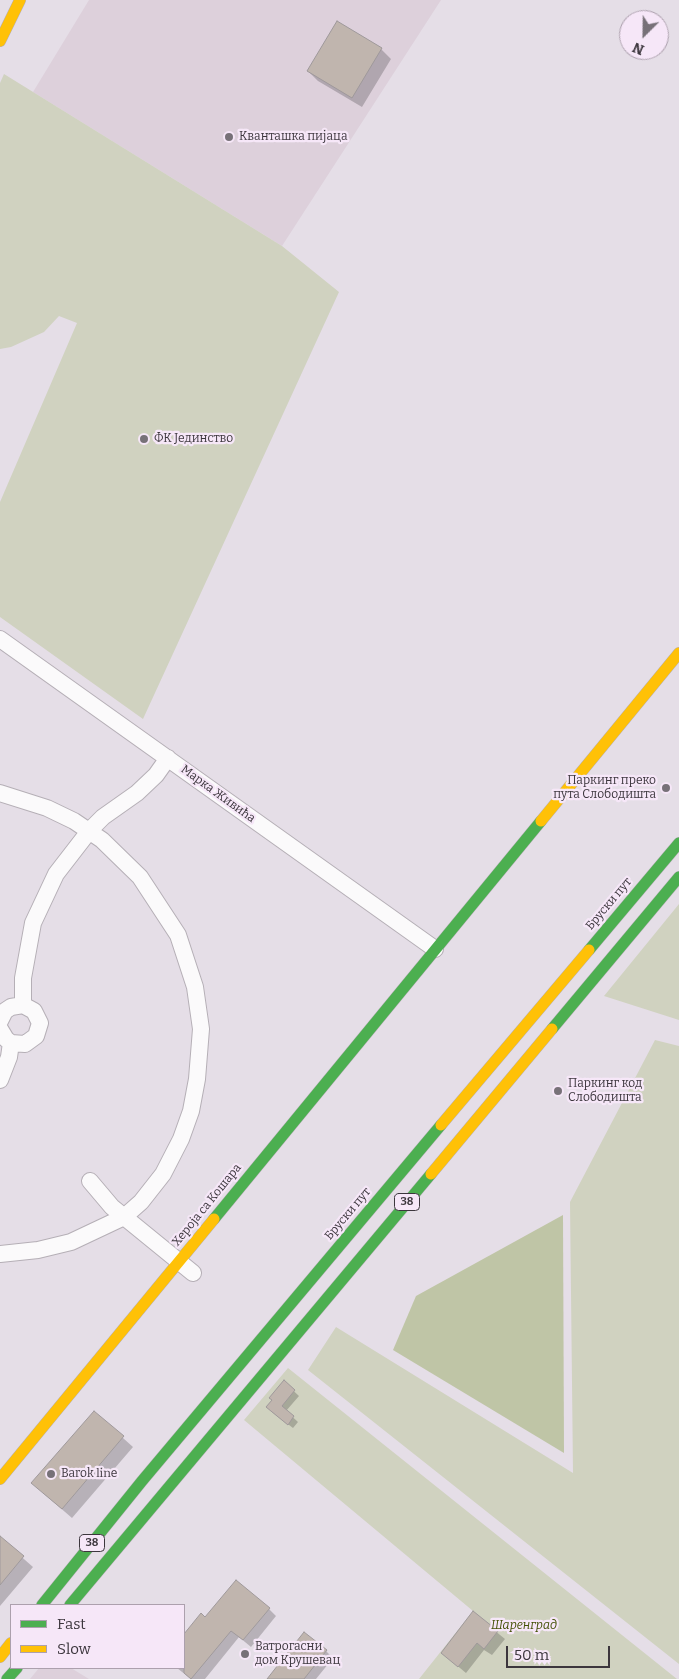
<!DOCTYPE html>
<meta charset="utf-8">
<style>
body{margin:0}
#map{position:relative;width:679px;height:1679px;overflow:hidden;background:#e5dee7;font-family:Bitter,serif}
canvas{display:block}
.legend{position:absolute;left:10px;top:1604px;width:175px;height:65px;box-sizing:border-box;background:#f6e7f8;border:1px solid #aca0ad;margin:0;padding:6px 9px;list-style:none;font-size:15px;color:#3c363d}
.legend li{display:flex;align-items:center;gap:10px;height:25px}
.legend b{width:25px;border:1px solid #aca0ad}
.north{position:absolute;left:619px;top:10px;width:50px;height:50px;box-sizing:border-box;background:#f6e7f8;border:1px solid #aca0ad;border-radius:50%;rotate:203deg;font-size:14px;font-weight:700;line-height:20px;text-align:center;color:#3c363d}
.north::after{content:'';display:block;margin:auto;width:18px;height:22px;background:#777178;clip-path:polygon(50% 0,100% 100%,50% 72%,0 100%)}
.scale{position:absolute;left:506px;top:1646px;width:104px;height:22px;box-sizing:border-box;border:2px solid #3c363d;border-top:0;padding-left:6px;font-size:15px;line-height:18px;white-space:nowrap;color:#3c363d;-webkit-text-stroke:4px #f6e7f8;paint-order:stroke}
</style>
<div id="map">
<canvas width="679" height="1679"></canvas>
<ul class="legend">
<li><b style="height:6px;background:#4caf50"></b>Fast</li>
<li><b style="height:6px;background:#ffc107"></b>Slow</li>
</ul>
<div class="north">N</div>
<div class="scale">50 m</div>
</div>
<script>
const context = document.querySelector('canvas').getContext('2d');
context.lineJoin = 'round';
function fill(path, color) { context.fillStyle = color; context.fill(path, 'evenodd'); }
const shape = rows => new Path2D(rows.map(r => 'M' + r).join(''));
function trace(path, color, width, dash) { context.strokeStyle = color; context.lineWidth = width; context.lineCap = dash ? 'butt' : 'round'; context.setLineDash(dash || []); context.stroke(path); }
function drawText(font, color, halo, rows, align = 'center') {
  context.font = font + ' Bitter,serif'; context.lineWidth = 4.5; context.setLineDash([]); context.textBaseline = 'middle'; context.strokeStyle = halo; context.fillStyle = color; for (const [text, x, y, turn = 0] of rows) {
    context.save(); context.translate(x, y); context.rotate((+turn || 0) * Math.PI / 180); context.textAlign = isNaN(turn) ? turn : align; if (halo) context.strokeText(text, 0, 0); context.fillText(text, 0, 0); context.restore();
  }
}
const commercial = shape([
 [89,0,441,0,282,246,33,92],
 [39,1668,71,1668,89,1679,30,1679]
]);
const green = shape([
 [4,74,282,246,339,292,143,719,0,617,0,502,77,323,59,316,44,332,11,347,0,349,0,83],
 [679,904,679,1020,604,996],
 [655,1040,679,1046,679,1664,308,1370,336,1327,573,1473,570,1202],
 [288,1368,677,1679,419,1679,473,1611,244,1420]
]);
const forest = shape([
 [563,1215,564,1453,393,1350,416,1296]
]);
const shadow = shape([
 [381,49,391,59,362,107,318,81,308,71],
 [284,1382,299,1396,286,1411,298,1422,293,1428,272,1412],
 [94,1412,133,1447,72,1518,43,1493],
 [0,1538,33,1567,0,1606],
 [269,1609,276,1616,251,1647,239,1637,205,1679,191,1679,177,1668,184,1668,184,1636,201,1615,206,1619],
 [473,1613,505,1639,492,1655,484,1650,466,1673,442,1653],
 [326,1651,333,1658,316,1679,268,1679]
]);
const building = shape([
 [337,21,382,48,352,98,307,71,337,21],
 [284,1380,295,1390,282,1406,294,1416,288,1425,266,1407,272,1400,269,1398,284,1380],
 [94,1411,124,1436,62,1509,31,1483,94,1411],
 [0,1536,24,1556,0,1585,0,1536],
 [236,1580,270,1608,243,1640,231,1631,191,1679,184,1673,184,1634,201,1613,205,1617,236,1580],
 [473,1611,498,1631,484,1649,477,1643,458,1667,441,1653,473,1611],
 [304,1632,327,1650,304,1679,267,1679,304,1632]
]);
const street = shape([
 [0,639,435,949],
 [0,793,47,808,74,821,102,840,140,877,178,935,195,987,201,1029,197,1079,191,1111,181,1139,163,1174,141,1202,124,1217,71,1242,38,1250,0,1254],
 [23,1005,23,978,33,923,56,874,90,830,103,817,137,793,156,775,168,758],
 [0,1021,5,1011,11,1007,23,1005,34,1011,40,1023,36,1036,25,1044,11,1043,6,1039,0,1029],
 [0,1080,9,1057,11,1043],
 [90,1181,112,1207,193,1273]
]);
const fast = shape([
 [589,950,679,843],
 [552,1029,679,877],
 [214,1219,541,821],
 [42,1605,142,1481,441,1125],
 [70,1605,431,1174],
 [7,1679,17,1668]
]);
const slow = shape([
 [0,41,20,0],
 [541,821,679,653],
 [441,1125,589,950],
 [431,1174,552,1029],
 [0,1479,214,1219],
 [0,1657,11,1643]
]);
const markers = [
 [229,137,5,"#777178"],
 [144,439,5,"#777178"],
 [666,788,5,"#777178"],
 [558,1091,5,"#777178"],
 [51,1474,5,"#777178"],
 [245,1654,5,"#777178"]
];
const shields = [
 [407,1202,25],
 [92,1543,25]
];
const shieldNames = [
 ["38",407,1202],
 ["38",92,1543]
];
const poiNames = [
 ["Кванташка пијаца",239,137],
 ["ФК Јединство",154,439],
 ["Паркинг преко",656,781,"right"],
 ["пута Слободишта",656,795,"right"],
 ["Паркинг код",568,1084],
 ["Слободишта",568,1098],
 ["Barok line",61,1474],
 ["Ватрогасни",255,1647],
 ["дом Крушевац",255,1661]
];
const streetNames = [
 ["Марка Живића",218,794,36],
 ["Бруски пут",609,904,-50],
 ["Хероја са Кошара",207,1205,-51],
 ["Бруски пут",348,1214,-50]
];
const parkNames = [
 ["Шаренград",524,1626]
];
fill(commercial, '#ddd0db');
fill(green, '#d0d2c0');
fill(forest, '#bfc5a6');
fill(shadow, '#0003');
fill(building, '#c0b5ae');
trace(building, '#9f999b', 1);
trace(street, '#b5afb6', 18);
trace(fast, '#b5afb6', 12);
trace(slow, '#b5afb6', 12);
trace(street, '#fbfafb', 16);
trace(fast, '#4caf50', 11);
trace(slow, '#ffc107', 11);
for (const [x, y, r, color] of markers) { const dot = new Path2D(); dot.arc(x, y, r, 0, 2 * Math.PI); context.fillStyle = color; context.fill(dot); trace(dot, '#f6e7f8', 2); }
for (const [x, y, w] of shields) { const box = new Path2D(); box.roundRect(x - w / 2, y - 8.5, w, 17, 4); context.fillStyle = '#f6e7f8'; context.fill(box); trace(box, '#3c363d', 1); }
drawText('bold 11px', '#3c363d', null, shieldNames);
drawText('12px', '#3c363d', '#f6e7f8', poiNames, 'left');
drawText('12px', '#3c363d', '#f6e7f8', streetNames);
drawText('italic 12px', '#435105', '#f6e7f8', parkNames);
</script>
